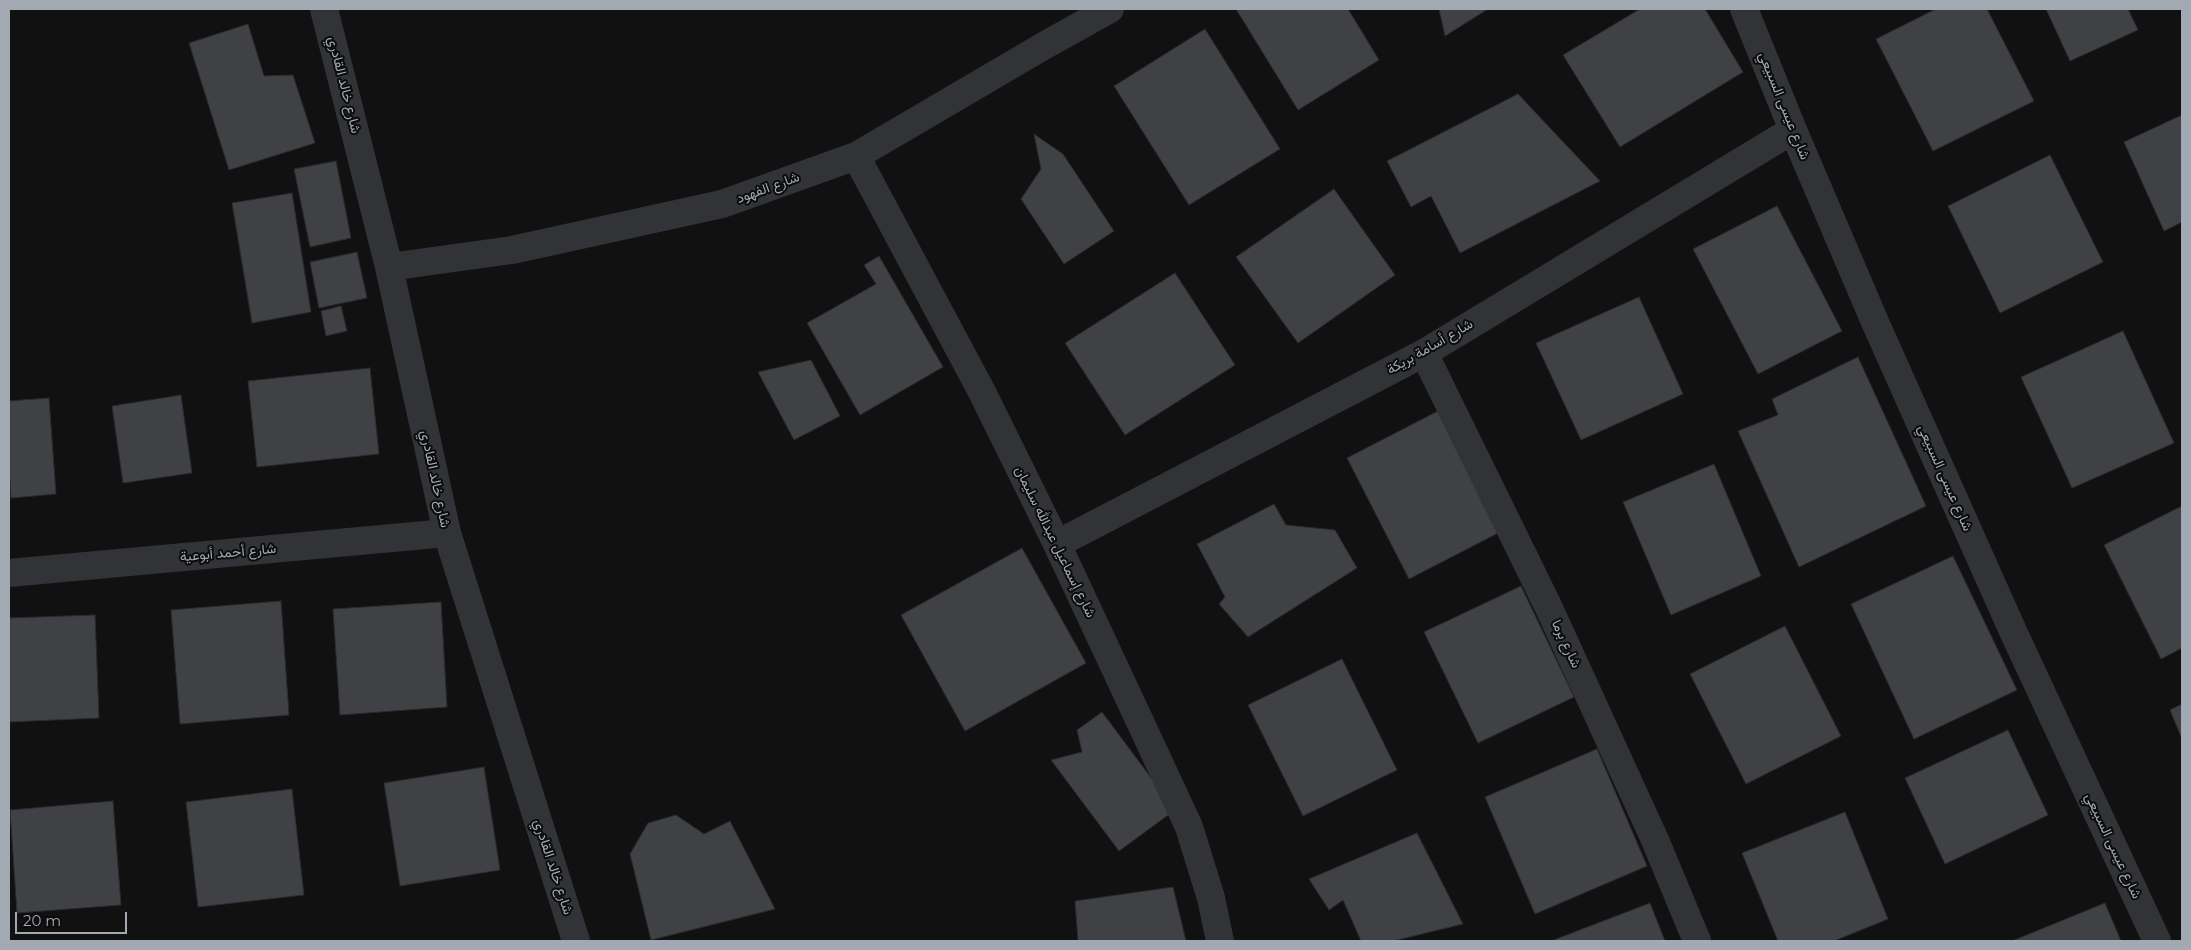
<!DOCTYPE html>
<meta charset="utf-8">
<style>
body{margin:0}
#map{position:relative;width:2191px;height:950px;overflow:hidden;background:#111112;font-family:Montserrat,sans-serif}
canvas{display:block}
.frame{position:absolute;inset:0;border:10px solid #a3a9b3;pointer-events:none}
.scale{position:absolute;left:15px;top:912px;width:112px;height:22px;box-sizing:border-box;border:2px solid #a3a9b3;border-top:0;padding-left:6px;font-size:15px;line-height:18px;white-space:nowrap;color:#a3a9b3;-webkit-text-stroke:4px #0c0c0d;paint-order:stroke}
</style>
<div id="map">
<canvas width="2191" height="950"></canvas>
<div class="frame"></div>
<div class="scale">20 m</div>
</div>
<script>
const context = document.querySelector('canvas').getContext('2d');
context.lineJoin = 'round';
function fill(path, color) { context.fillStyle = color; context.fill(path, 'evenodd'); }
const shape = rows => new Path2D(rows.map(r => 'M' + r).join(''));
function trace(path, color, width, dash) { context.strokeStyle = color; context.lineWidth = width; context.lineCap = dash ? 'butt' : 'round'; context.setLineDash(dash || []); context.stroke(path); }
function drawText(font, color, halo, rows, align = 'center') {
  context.font = font + ' Montserrat,Vazirmatn,sans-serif'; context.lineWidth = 4; context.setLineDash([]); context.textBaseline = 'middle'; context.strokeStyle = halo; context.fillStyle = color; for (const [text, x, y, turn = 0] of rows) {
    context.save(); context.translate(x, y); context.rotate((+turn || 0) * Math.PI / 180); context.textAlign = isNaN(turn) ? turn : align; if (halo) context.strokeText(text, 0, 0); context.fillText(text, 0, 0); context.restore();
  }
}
const building = shape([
 [1236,9,1348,9,1379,60,1298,110,1236,9],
 [1439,9,1488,9,1445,36,1439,9],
 [1640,9,1705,9,1743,72,1620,147,1563,55,1640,9],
 [1936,9,1987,9,2034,101,1933,151,1876,39,1936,9],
 [2046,9,2128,9,2138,30,2070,61,2046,9],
 [248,24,264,76,293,75,315,143,229,170,189,43,248,24],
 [1205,29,1280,149,1189,205,1114,86,1205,29],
 [1518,94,1600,181,1460,253,1431,196,1411,207,1387,161,1518,94],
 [2182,115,2182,222,2164,231,2124,142,2182,115],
 [1034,134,1063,154,1114,231,1064,264,1021,199,1041,169,1034,134],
 [2050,155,2103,262,2000,313,1948,206,2050,155],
 [336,161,351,238,310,247,294,169,336,161],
 [1334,189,1395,275,1298,343,1236,257,1334,189],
 [292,193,311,312,252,323,232,203,292,193],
 [1777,206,1842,331,1758,374,1693,249,1777,206],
 [357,252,367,298,319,308,310,262,357,252],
 [879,256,943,367,860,415,807,323,876,284,864,265,879,256],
 [1175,273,1235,365,1125,435,1065,343,1175,273],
 [1639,297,1683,394,1581,440,1536,343,1639,297],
 [341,306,347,331,326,336,321,311,341,306],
 [2123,331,2174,443,2072,488,2021,377,2123,331],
 [1858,357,1926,506,1799,567,1738,431,1778,415,1772,399,1858,357],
 [811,360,840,416,794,440,758,372,811,360],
 [370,368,379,454,257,467,248,381,370,368],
 [181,395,192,473,123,483,112,406,181,395],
 [49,398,56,494,11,498,9,464,9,401,49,398],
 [1440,410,1502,531,1409,579,1347,458,1440,410],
 [1714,464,1761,576,1671,615,1623,502,1714,464],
 [1274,504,1286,525,1335,530,1357,568,1248,637,1219,604,1225,597,1197,544,1274,504],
 [2182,506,2182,648,2161,659,2104,545,2182,506],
 [1022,548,1086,663,965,731,901,615,1022,548],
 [1953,556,2017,690,1914,739,1851,604,1953,556],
 [1521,586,1574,697,1478,743,1424,632,1521,586],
 [281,601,289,715,180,724,171,610,281,601],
 [441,602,447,707,340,715,333,609,441,602],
 [95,615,99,718,9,722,9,618,95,615],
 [1785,626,1841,736,1746,784,1690,674,1785,626],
 [1342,659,1397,770,1303,816,1248,705,1342,659],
 [2182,704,2182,739,2170,710,2182,704],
 [1102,712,1175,810,1119,851,1051,760,1082,752,1077,730,1102,712],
 [2008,730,2048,815,1945,864,1905,778,2008,730],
 [1597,749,1647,866,1535,914,1485,797,1597,749],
 [484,767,500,870,400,886,384,783,484,767],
 [292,789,304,895,198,907,186,802,292,789],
 [113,801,121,905,17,913,10,810,113,801],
 [1845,812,1888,919,1834,941,1778,941,1742,853,1845,812],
 [676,815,704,834,730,821,775,909,651,940,630,854,648,823,676,815],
 [1417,833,1463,924,1393,941,1361,941,1343,900,1329,910,1309,879,1417,833],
 [1173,887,1186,941,1078,941,1075,901,1173,887],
 [1650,903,1665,941,1551,941,1650,903],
 [2105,903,2121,941,2012,941,2105,903]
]);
const street = shape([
 [324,9,389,267,447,533,576,941],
 [1744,9,1793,130,1875,322,2012,629,2157,941],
 [856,156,982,392,1057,544,1143,728,1189,827,1211,898,1220,941],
 [389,267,512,250,722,204,856,156,1047,44,1110,9],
 [1424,353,1549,608,1655,840,1697,941],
 [1057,544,1424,353,1793,130],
 [9,573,447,533]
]);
const streetNames = [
 ["شارع خالد القادري",344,85,76],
 ["شارع عيسى السبيعي",1784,106,68],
 ["شارع الفهود",768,188,-20],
 ["شارع أسامة بريكة",1430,347,-30],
 ["شارع عيسى السبيعي",1945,478,66],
 ["شارع خالد القادري",435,479,78],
 ["شارع إسماعيل عبدالله سليمان",1055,542,64],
 ["شارع أحمد أبوعية",228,553,-5],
 ["شارع برما",1566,644,65],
 ["شارع عيسى السبيعي",2113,846,65],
 ["شارع خالد القادري",553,867,72]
];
fill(building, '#404145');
trace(building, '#2b2b2e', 1);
trace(street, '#323337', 28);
drawText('14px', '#a3a9b3', '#0c0c0d', streetNames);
</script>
